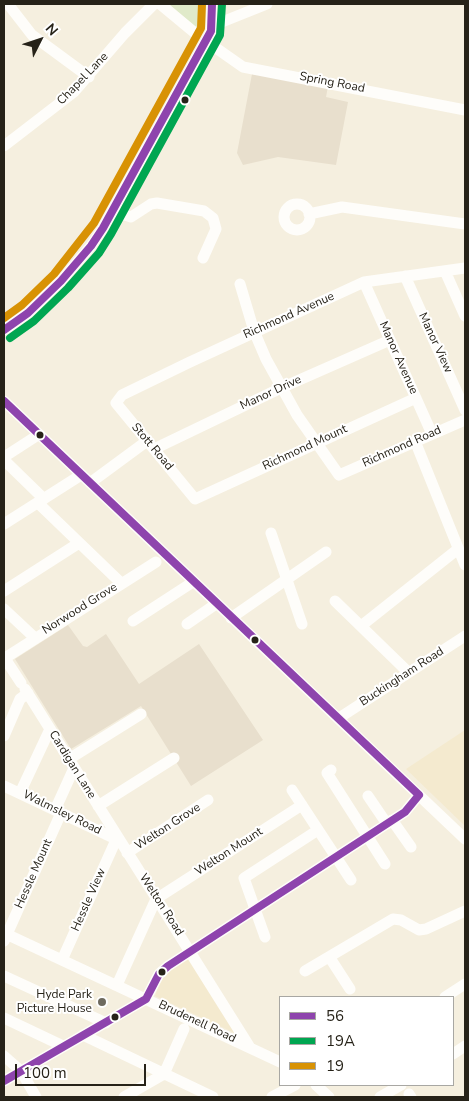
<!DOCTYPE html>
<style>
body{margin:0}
#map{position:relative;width:469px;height:1101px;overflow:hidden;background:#f5efdf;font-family:"Nunito Sans",sans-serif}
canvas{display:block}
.frame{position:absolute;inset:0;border:5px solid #262218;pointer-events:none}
.legend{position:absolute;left:279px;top:996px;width:175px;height:90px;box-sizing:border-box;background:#fff;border:1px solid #a8a7a3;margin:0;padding:6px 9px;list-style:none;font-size:15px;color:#262218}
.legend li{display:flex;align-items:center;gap:10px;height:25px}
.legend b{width:25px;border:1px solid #a8a7a3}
.north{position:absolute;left:15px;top:15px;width:50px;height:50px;-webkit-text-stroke:4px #fff;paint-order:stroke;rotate:49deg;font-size:14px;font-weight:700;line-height:20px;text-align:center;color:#262218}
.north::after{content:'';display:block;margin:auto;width:18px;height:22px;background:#262218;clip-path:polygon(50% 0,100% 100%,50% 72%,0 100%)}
.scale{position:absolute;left:15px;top:1064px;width:131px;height:22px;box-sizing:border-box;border:2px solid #262218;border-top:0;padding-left:6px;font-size:15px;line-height:18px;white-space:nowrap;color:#262218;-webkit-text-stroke:4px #fff;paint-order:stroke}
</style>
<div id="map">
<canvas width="469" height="1101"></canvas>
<div class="frame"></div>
<ul class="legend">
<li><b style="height:6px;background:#8e44ad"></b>56</li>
<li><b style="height:6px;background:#00a651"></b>19A</li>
<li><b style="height:6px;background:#d89204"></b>19</li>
</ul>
<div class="north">N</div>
<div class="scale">100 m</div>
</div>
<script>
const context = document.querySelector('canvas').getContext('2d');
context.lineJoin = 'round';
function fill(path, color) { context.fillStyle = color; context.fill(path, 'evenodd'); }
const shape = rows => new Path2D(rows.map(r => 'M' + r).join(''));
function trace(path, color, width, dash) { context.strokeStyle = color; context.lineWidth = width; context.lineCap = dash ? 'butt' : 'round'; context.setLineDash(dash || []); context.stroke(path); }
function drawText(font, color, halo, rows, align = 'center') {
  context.font = font + ' "Nunito Sans",sans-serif'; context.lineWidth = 4; context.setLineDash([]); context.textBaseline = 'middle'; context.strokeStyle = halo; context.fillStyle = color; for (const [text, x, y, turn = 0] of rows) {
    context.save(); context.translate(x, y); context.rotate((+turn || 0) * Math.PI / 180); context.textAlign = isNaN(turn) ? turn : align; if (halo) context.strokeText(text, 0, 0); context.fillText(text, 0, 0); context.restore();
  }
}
const built = shape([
 [465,730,465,826,406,769],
 [189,956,239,1035,155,996,159,984,167,972]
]);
const industrial = shape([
 [252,74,328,86,326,97,348,102,336,165,278,157,243,165,237,153],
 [68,625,83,646,87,647,106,634,139,684,199,644,263,740,191,786,141,706,71,749,15,659]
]);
const green = shape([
 [169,4,206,4,200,31]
]);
const minor = shape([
 [8,4,32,35,89,77],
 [160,4,195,33],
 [212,23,222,22,267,4],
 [206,41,243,67,465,110],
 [4,146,74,92,125,33,154,4],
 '284 217a13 13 0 1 1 26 0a13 13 0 1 1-26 0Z',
 [113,211,131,217,151,204,157,203,204,211,213,218,216,229,203,258],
 [309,214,342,207,465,224],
 [445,271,465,316],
 [405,276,465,410],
 [364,282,432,434],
 [240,284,254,331,266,359,297,415,339,475,465,420],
 [4,330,28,313,61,281,91,246,103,228,206,41,211,31,212,4],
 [416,398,195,499,116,403,122,395,190,362,364,282,465,268],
 [4,401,465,839],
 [415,441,465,565],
 [154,449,281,388,390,340],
 [4,457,38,435],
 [4,460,44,499],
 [90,483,147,441],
 [38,503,121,583],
 [4,524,81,475],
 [271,533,302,624],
 [4,591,79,543],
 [335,601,408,672],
 [4,609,35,638],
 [231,618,326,552],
 [133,621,193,582],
 [187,624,216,604],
 [361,626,458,549],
 [4,657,21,683],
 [5,658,156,562],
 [25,689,249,1046],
 [339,718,465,636],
 [4,736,20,699,28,693],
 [69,759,141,714],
 [331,770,327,773,385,864],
 [4,786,120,841],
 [292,790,351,880],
 [20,793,50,729],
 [368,796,387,824],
 [98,806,174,758],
 [55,810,74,768],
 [392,820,411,847],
 [127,853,208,800],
 [4,933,280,1062],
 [265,937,244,878,318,830],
 [4,941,61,813],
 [330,958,350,989],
 [62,960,116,840],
 [305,971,393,919,401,920,419,930,426,929,465,911],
 [4,976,106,1023],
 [117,985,156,899,302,805],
 [445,997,465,984],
 [146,999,159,974,168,966,405,812,419,795],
 [4,1018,63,1046],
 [83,1035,213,1097],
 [453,1054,465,1046],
 [4,1056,21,1071,36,1097],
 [4,1081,146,999],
 [316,1085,329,1097],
 [409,1094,411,1097],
 [124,1097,164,1074,184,1029],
 [272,1097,295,1085],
 [380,1097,401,1085]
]);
const bus1 = shape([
 [4,330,28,313,61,281,91,246,103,228,211,31,212,4],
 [4,401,419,795],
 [146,999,159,974,168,966,405,812,419,795],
 [4,1081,146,999]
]);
const bus2 = shape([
 [10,338,34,321,68,288,99,253,111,234,220,35,222,4]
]);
const bus3 = shape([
 [4,318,22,305,54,274,94,223,201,28,202,4]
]);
const markers = [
 [185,100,4.5,"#262218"],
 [40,435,4.5,"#262218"],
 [255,640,4.5,"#262218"],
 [162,972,4.5,"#262218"],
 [102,1002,5,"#6e6a5e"],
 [115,1017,4.5,"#262218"]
];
const streetNames = [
 ["Chapel Lane",83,79,-46],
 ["Spring Road",332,83,11],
 ["Richmond Avenue",289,316,-24],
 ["Manor View",435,343,65],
 ["Manor Avenue",398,358,66],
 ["Manor Drive",271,393,-25],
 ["Stott Road",152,447,50],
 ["Richmond Road",402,447,-24],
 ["Richmond Mount",305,448,-25],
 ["Norwood Grove",80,609,-32],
 ["Buckingham Road",402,677,-33],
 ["Cardigan Lane",72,765,58],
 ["Walmsley Road",62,813,26],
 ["Welton Grove",168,827,-33],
 ["Welton Mount",229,852,-33],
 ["Hessle Mount",34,874,-66],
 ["Hessle View",89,900,-66],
 ["Welton Road",161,905,57],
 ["Brudenell Road",197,1022,25]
];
const poiNames = [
 ["Hyde Park",92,995],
 ["Picture House",92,1009]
];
fill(built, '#f4eacf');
fill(industrial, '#e8dfcd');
fill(green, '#e0eac9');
trace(minor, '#fefdfa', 11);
trace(bus1, '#8e44ad', 8);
trace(bus2, '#00a651', 8);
trace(bus3, '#d89204', 8);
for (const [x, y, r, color] of markers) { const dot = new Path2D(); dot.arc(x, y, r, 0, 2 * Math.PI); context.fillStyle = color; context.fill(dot); trace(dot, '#fff', 2); }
drawText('12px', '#262218', '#fff', streetNames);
drawText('12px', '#262218', '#fff', poiNames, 'right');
</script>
